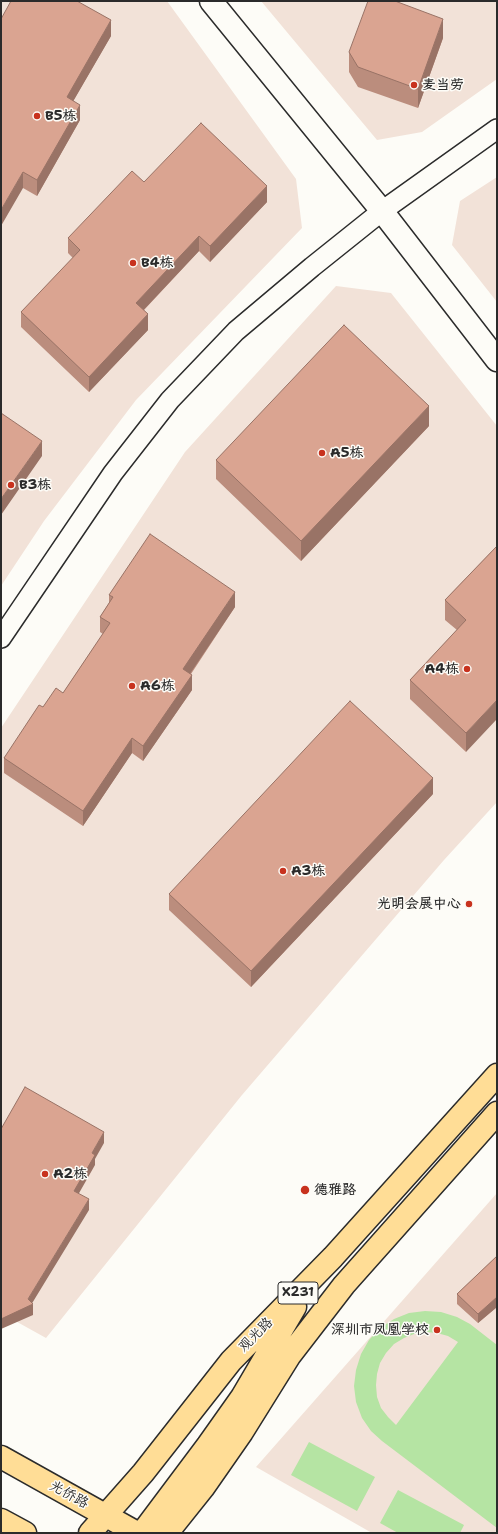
<!DOCTYPE html>
<meta charset="utf-8">
<style>
body{margin:0}
#map{position:relative;width:498px;height:1534px;overflow:hidden;background:#fdfcf7;font-family:"Shantell Sans",sans-serif}
canvas{display:block}
.frame{position:absolute;inset:0;border:2px solid #2b2b2b;pointer-events:none}
</style>
<div id="map">
<canvas width="498" height="1534"></canvas>
<div class="frame"></div>
</div>
<script>
const context = document.querySelector('canvas').getContext('2d');
context.lineJoin = 'round';
function fill(path, color) { context.fillStyle = color; context.fill(path, 'evenodd'); }
const shape = rows => new Path2D(rows.map(r => 'M' + r).join(''));
function trace(path, color, width, dash) { context.strokeStyle = color; context.lineWidth = width; context.lineCap = dash ? 'butt' : 'round'; context.setLineDash(dash || []); context.stroke(path); }
function drawText(font, color, halo, rows, align = 'center') {
  context.font = font + ' "Shantell Sans","LXGW WenKai TC",sans-serif'; context.lineWidth = 3; context.setLineDash([]); context.textBaseline = 'middle'; context.strokeStyle = halo; context.fillStyle = color; for (const [text, x, y, turn = 0] of rows) {
    context.save(); context.translate(x, y); context.rotate((+turn || 0) * Math.PI / 180); context.textAlign = isNaN(turn) ? turn : align; if (halo) context.strokeText(text, 0, 0); context.fillText(text, 0, 0); context.restore();
  }
}
const built = shape([
 [1,1,167,1,296,179,302,228,136,400,44,521,1,586],
 [261,1,497,1,497,79,422,132,377,140],
 [497,177,497,302,452,245,460,201],
 [336,286,391,293,497,426,497,802,444,860,242,1095,46,1338,1,1313,1,728,185,452],
 [497,1193,497,1533,372,1533,256,1467]
]);
const green = shape([
 [425,1311,441,1312,457,1317,470,1324,497,1345,497,1528,382,1441,371,1431,362,1418,356,1402,354,1386,356,1370,361,1354,369,1340,380,1328,394,1319,409,1313],
 [426,1332,437,1333,448,1336,458,1342,396,1425,388,1417,381,1408,377,1397,376,1385,377,1374,380,1363,386,1353,394,1344,404,1338,414,1334],
 [309,1442,375,1477,357,1511,291,1475],
 [398,1490,464,1525,460,1533,398,1533,380,1523]
]);
const minor = shape([
 [1,638,113,473,170,400,236,331,312,267,382,211,497,129]
]);
const tertiary = shape([
 [211,1,382,211,497,360]
]);
const primary = shape([
 [1,1457,137,1533],
 [1,1520,25,1533],
 [90,1533,143,1473,231,1361,333,1257,497,1075],
 [142,1533,208,1445,242,1397,295,1307],
 [167,1533,203,1488,242,1432,290,1355,344,1285,497,1113]
]);
const wall = shape([
 [1,19,111,36,73,101,80,120,37,196,23,188],
 [443,38,418,108,358,87,349,72,349,52],
 [144,182,267,202,210,262,199,251,144,310,148,330,89,392,21,327,21,312,73,258,68,253,68,238],
 [429,426,301,561,216,479,216,460],
 [497,546,466,752,410,699,410,680,457,630,445,620,445,600],
 [109,595,235,607,191,674,192,690,143,761,132,753,83,826,4,773,4,758,43,707,63,693,103,634,100,632,100,617,109,603],
 [433,794,251,987,169,910,169,894],
 [497,1256,497,1307,478,1323,457,1304,457,1294]
]);
const shadedWall = shape([
 [443,19,443,38,418,108,418,89],
 [111,20,111,36,67,112,67,97],
 [80,105,80,120,37,196,37,180],
 [23,172,23,188,1,226,1,210],
 [267,186,267,202,210,262,210,246],
 [199,236,199,251,136,318,136,303],
 [148,314,148,330,89,392,89,377],
 [429,406,429,426,301,561,301,541],
 [42,441,42,456,1,515,1,499],
 [235,592,235,607,183,684,183,669],
 [192,675,192,690,143,761,143,746],
 [497,700,497,719,466,752,466,733],
 [132,738,132,753,83,826,83,811],
 [433,778,433,794,251,987,251,971],
 [104,1132,104,1143,95,1159,95,1165,74,1202,74,1191,92,1153],
 [89,1199,89,1210,31,1305,33,1304,33,1315,1,1329,1,1319,28,1299],
 [497,1297,497,1307,478,1323,478,1314]
]);
const building = shape([
 [11,1,77,1,111,20,67,97,80,105,37,180,23,172,1,210,1,19,11,1],
 [368,1,395,1,443,19,418,89,358,67,349,52,368,1],
 [201,123,267,186,210,246,199,236,136,303,148,314,89,377,21,312,80,250,68,238,132,171,144,182,201,123],
 [344,325,429,406,301,541,216,460,344,325],
 [1,413,42,441,1,499,1,413],
 [150,534,235,592,183,669,192,675,143,746,132,738,83,811,4,758,39,705,43,707,56,688,63,693,110,623,100,617,113,597,109,595,150,534],
 [497,546,497,700,466,733,410,680,466,620,445,600,497,546],
 [350,701,433,778,251,971,169,894,350,701],
 [25,1087,104,1132,92,1153,95,1155,74,1191,89,1199,28,1299,33,1304,1,1319,1,1129,25,1087],
 [497,1256,497,1297,478,1314,457,1294,497,1256]
]);
const markers = [
 [414,85,4,"#c8321e"],
 [37,116,4,"#c8321e"],
 [133,263,4,"#c8321e"],
 [322,453,4,"#c8321e"],
 [11,485,4,"#c8321e"],
 [467,669,4,"#c8321e"],
 [132,686,4,"#c8321e"],
 [283,871,4,"#c8321e"],
 [469,904,4,"#c8321e"],
 [45,1174,4,"#c8321e"],
 [305,1190,5,"#c8321e"],
 [437,1330,4,"#c8321e"]
];
const shields = [
 [298,1293,40]
];
const shieldNames = [
 ["X231",298,1293]
];
const poiNames = [
 ["麦当劳",422,85],
 ["B5栋",45,116],
 ["B4栋",141,263],
 ["A5栋",330,453],
 ["B3栋",19,485],
 ["A4栋",459,669,"right"],
 ["A6栋",140,686],
 ["A3栋",291,871],
 ["光明会展中心",461,904,"right"],
 ["A2栋",53,1174],
 ["德雅路",314,1190],
 ["深圳市凤凰学校",429,1330,"right"]
];
const streetNames = [
 ["观光路",256,1335,-45],
 ["光侨路",69,1495,29]
];
fill(built, '#f2e2d8');
fill(green, '#b5e4a3');
trace(minor, '#2b2b2b', 22);
trace(tertiary, '#2b2b2b', 25);
trace(primary, '#2b2b2b', 25);
trace(minor, '#fdfcf7', 19);
trace(tertiary, '#fdfcf7', 22);
trace(primary, '#ffdd96', 22);
fill(wall, '#bb8d7d');
fill(shadedWall, '#997366');
fill(building, '#daa491');
trace(building, '#997366', 1);
for (const [x, y, r, color] of markers) { const dot = new Path2D(); dot.arc(x, y, r, 0, 2 * Math.PI); context.fillStyle = color; context.fill(dot); trace(dot, '#fdfcf7', 1.5); }
for (const [x, y, w] of shields) { const box = new Path2D(); box.roundRect(x - w / 2, y - 11, w, 22, 3); context.fillStyle = '#fdfcf7'; context.fill(box); trace(box, '#2b2b2b', 1); }
drawText('bold 13px', '#2b2b2b', null, shieldNames);
drawText('bold 14px', '#2b2b2b', '#fdfcf7', poiNames, 'left');
drawText('14px', '#2b2b2b', '#fdfcf7', streetNames);
</script>
